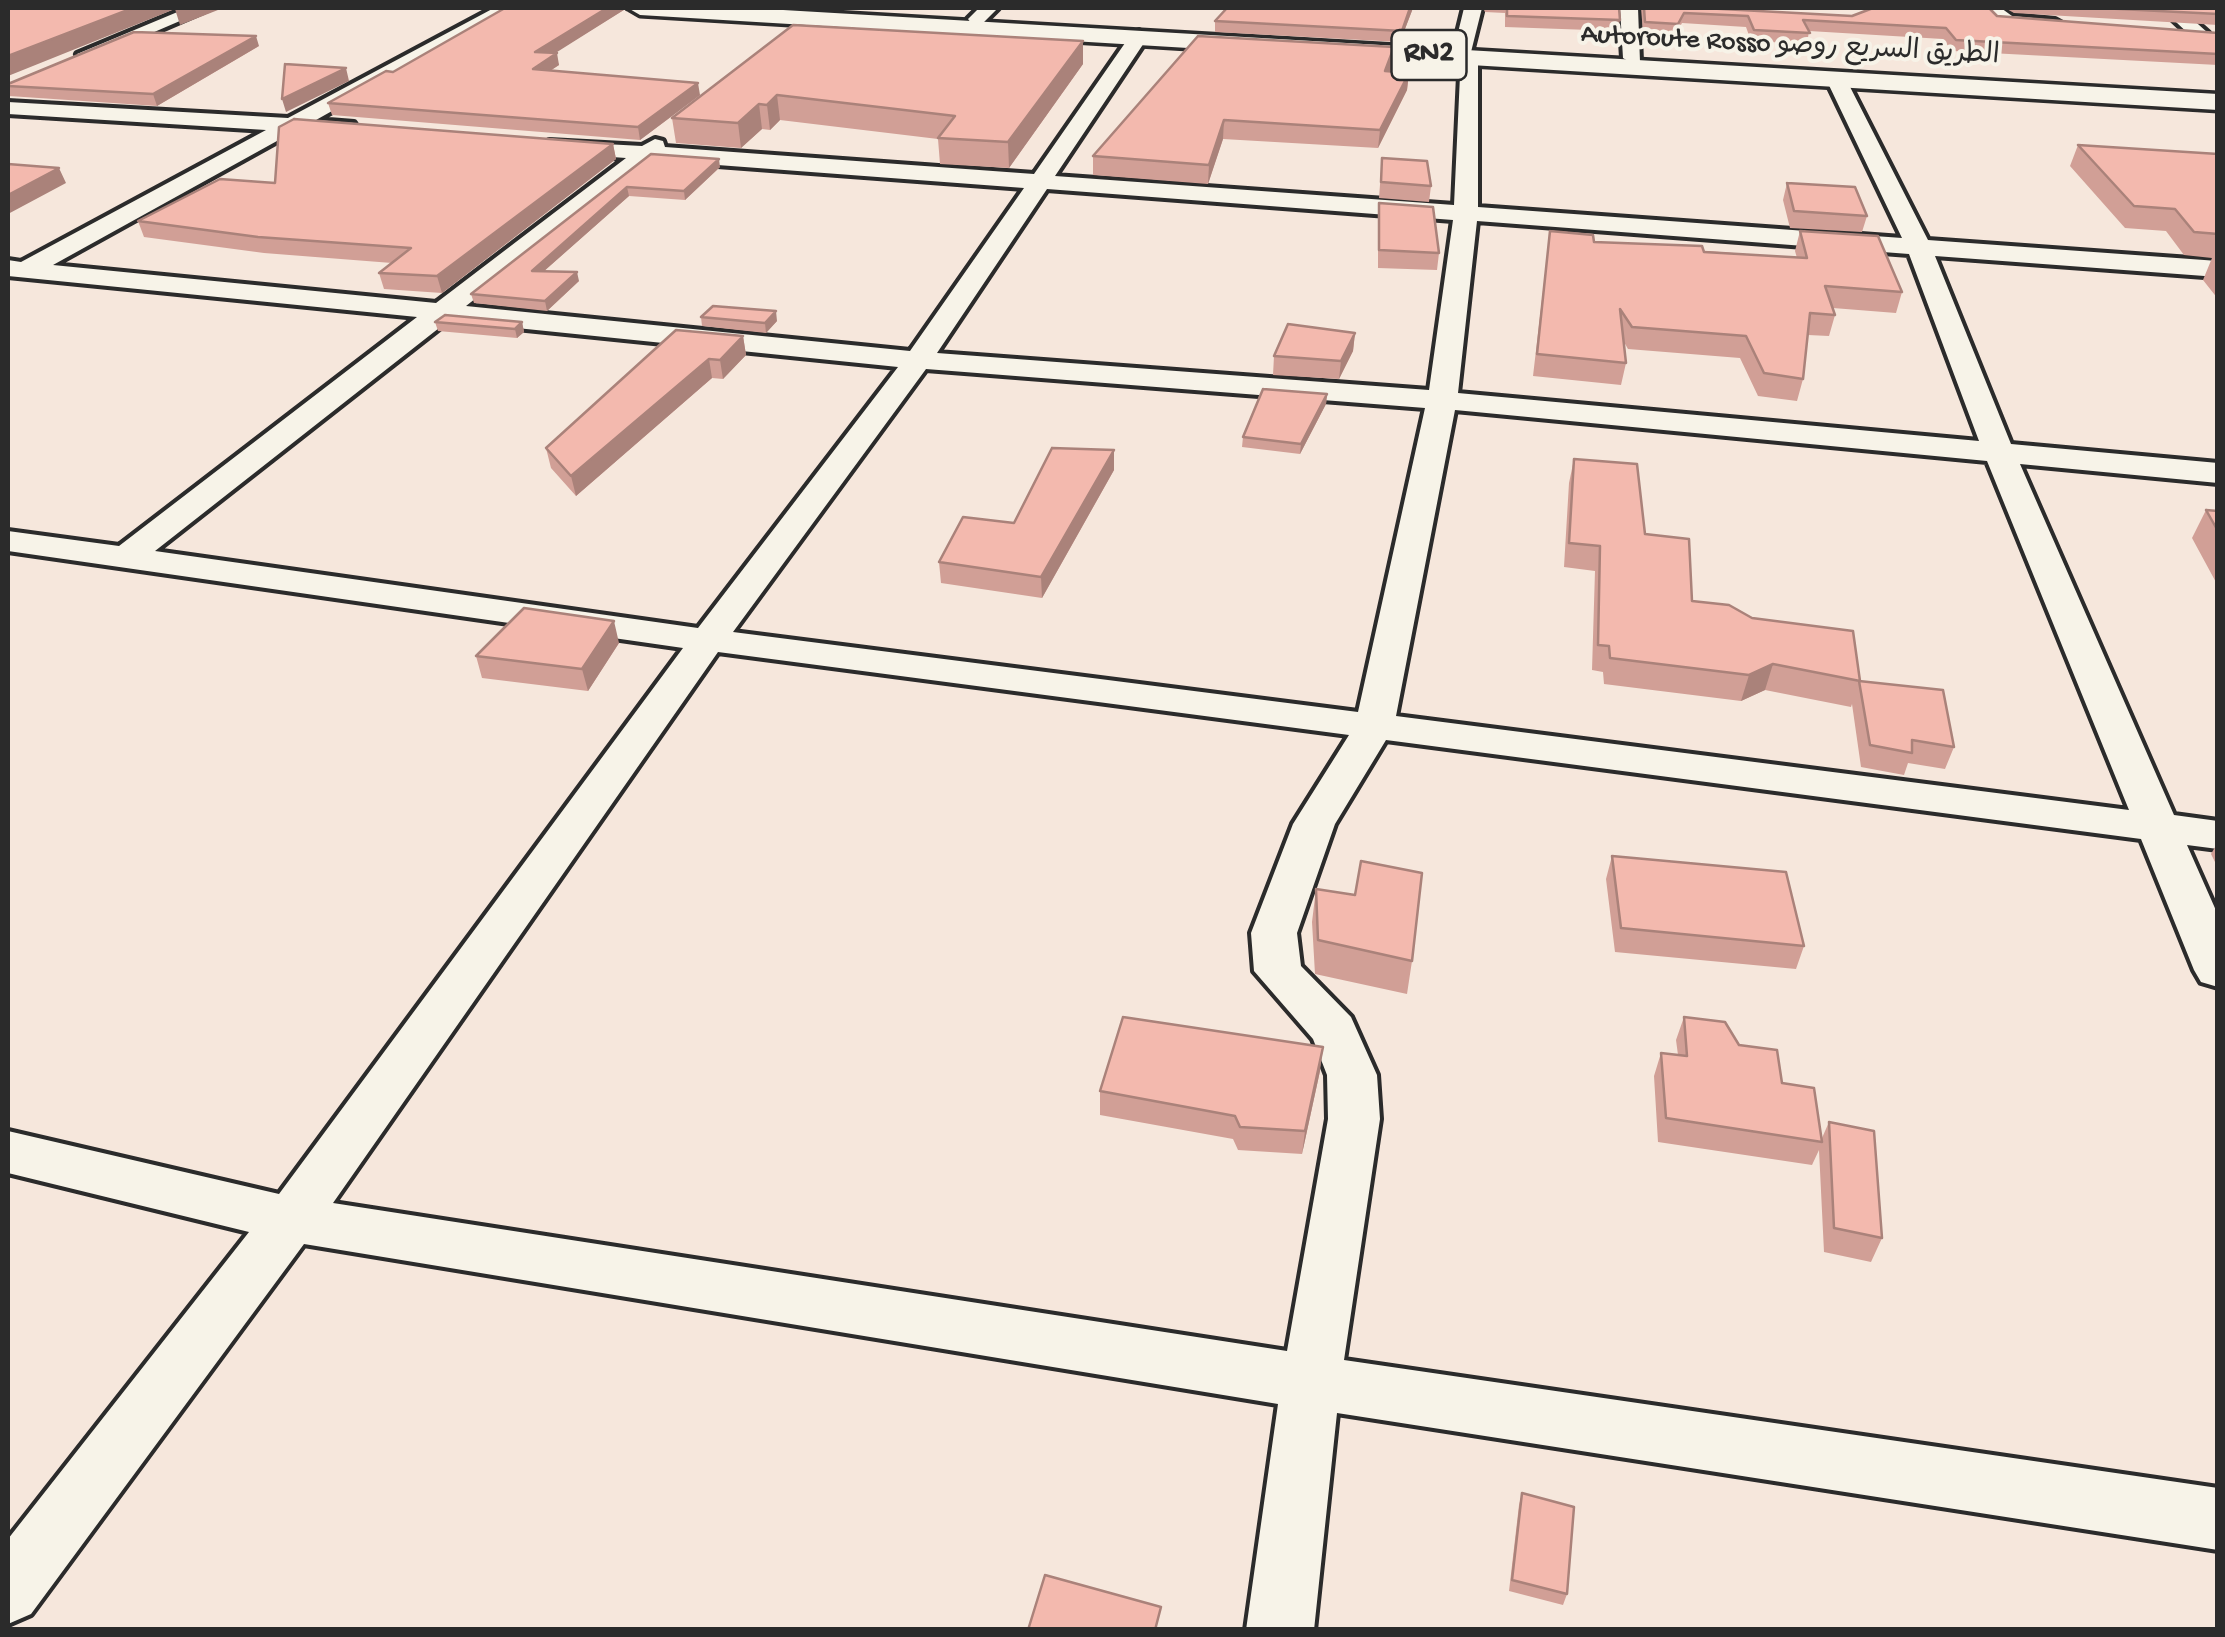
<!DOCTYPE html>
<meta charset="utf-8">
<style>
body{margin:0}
#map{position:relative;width:2225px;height:1637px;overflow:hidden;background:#f6e7dc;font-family:"Gochi Hand",sans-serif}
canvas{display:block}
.frame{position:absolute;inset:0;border:10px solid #2b2b2b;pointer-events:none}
</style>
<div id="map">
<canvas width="2225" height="1637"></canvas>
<div class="frame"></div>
</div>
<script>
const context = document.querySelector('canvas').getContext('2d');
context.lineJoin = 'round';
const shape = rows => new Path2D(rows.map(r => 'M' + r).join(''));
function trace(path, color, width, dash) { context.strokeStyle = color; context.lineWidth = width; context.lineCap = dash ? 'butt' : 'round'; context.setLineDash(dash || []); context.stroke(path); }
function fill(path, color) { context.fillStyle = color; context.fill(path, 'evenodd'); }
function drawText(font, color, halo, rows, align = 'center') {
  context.font = font + ' "Gochi Hand","Playpen Sans Arabic",sans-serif'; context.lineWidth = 8; context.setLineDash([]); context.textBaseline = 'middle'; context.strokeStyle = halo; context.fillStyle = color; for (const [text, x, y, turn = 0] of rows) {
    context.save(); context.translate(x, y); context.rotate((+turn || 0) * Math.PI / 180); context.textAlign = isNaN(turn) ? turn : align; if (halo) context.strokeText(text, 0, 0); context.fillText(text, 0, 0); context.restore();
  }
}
const street = shape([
 [187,8,210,8,94,58,87,60,77,54,187,8],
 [494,8,515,8,316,120,354,123,357,128,354,133,295,131,53,265,436,303,626,158,557,153,546,146,549,141,642,146,655,139,663,141,665,147,1034,174,1132,33,1139,31,1148,37,1055,176,1454,205,1461,54,1454,49,1464,8,1482,8,1471,52,1478,57,1478,207,1902,238,1826,79,1836,73,1846,79,1928,240,2218,261,2218,277,1935,256,2011,444,2218,463,2218,483,2020,464,2174,815,2218,821,2218,849,2187,845,2218,915,2218,987,2201,982,2194,970,2141,839,1386,740,1335,824,1297,933,1301,966,1351,1017,1377,1075,1380,1119,1344,1360,2218,1488,2218,1550,1337,1413,1314,1630,1246,1630,1278,1404,304,1244,31,1614,8,1624,8,1539,249,1232,8,1173,8,1131,279,1194,683,648,8,551,8,531,119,546,417,317,8,276,8,260,21,262,266,130,8,114,8,102,288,118,494,8],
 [651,160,1024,188,910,351,466,306,651,160],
 [1047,189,1453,220,1429,390,937,353,1047,189],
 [1477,221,1909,254,1979,441,1458,393,1477,221],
 [448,321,898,367,698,628,155,551,448,321],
 [926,369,1425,408,1358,712,733,632,926,369],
 [1455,410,1987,461,2129,810,1396,716,1455,410],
 [718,652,1349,735,1293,824,1251,933,1254,971,1313,1039,1327,1075,1328,1119,1287,1351,333,1203,718,652],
 [979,8,998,8,983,23,971,23,968,19,979,8],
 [1620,8,1638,8,1640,62,1633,64,1623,58,1620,8],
 [1982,8,2001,8,2012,16,2055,20,2064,25,2055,30,2007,26,1982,8],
 [2161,8,2180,8,2208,33,2206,37,2192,37,2161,8]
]);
const highway = shape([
 [628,8,749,8,2218,94,2218,110,640,15,628,8]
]);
const wall = shape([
 [505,8,627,8,554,53,559,65,551,70,700,95,640,140,332,115,328,103,393,72],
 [1224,8,1413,8,1400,42,1215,32,1215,21,1224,10],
 [1421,8,1462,8,1460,10],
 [1483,8,1619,8,1618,31,1505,27,1505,13,1485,12],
 [1641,8,1703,8,1852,16,1997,16,2218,33,2218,65,1952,51,1943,39,1809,31,1807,44,1751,41,1746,27,1682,23,1676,34,1643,32],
 [1786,8,1847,8,1846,9],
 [2005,8,2218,8,2218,25,2014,13],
 [793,25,1083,41,1083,64,1009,168,940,164,938,139,780,120,770,130,762,129,741,148,676,143,672,118],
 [259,46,157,106,9,96,8,93,8,84],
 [1393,64,1390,71,1409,73,1407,90,1378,148,1223,139,1208,184,1093,175,1093,156],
 [613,144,616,159,442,293,384,289,379,273,392,263,264,253,144,237,138,221,275,183],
 [2078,145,2218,154,2218,299,2203,280,2212,258,2184,255,2166,231,2125,228,2070,166],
 [651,154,720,167,685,200,629,196,544,271,579,281,547,311,474,303,471,294],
 [1382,158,1431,186,1429,202,1379,198],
 [1787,183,1867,216,1862,232,1790,228,1783,200],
 [1379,203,1439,253,1437,270,1378,268,1378,220],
 [1550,231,1594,242,1797,258,1795,251,1800,231,1902,292,1896,313,1833,308,1835,315,1829,336,1808,335,1803,379,1797,401,1758,396,1740,358,1628,349,1624,342,1626,363,1621,385,1533,376],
 [701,317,777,321,766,333,702,326],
 [435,322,522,322,524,332,517,338,438,331],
 [1355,333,1353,351,1339,379,1273,375,1274,356],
 [743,336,746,355,723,379,712,378,576,496,551,468,546,448],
 [1327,394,1326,404,1300,454,1242,447,1243,437],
 [1114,450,1114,470,1042,598,941,583,939,562,1014,523],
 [1574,459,1645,534,1692,601,1860,681,1954,747,1945,769,1908,763,1904,775,1861,767,1852,704,1851,707,1765,690,1741,701,1604,684,1603,672,1592,670,1595,571,1564,567,1569,483],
 [2206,510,2218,511,2218,586,2192,538],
 [619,643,588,691,482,678,476,656],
 [2218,842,2218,868,2211,854],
 [1612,856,1804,946,1796,969,1615,952,1606,879],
 [1316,889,1412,961,1407,994,1315,974,1312,922],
 [1684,1017,1739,1045,1782,1083,1822,1138,1829,1122,1882,1238,1871,1262,1824,1252,1819,1150,1812,1165,1658,1142,1654,1076,1661,1053,1678,1055,1676,1040],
 [1320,1071,1302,1154,1238,1150,1233,1139,1100,1115,1100,1091],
 [1522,1493,1567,1594,1563,1605,1509,1591,1519,1505]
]);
const shadedWall = shape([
 [133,8,223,8,180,25,175,9,8,76,8,56],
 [607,8,627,8,538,64,535,52],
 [1410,8,1413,8,1400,42,1402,31],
 [1620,20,1618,31,1614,32,1616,21],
 [256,36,259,46,157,106,153,94],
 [1083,41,1083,64,1009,168,1008,142],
 [1394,47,1393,64,1384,88,1385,71],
 [557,53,559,65,535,81,533,69],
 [346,68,349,81,286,112,282,99],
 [1409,73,1407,90,1378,148,1380,130],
 [698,83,700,95,640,140,638,127],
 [777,95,780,120,770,130,767,105],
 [759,104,762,129,741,148,738,123],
 [1224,120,1223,139,1208,184,1209,165],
 [613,144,616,159,442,293,437,276],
 [719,159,720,167,685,200,684,191],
 [59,168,66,183,8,214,8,195],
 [627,187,629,196,534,280,532,271],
 [577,272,579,281,547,311,545,301],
 [776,311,777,321,766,333,765,323],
 [522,322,524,332,517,338,515,329],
 [1355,333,1353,351,1339,379,1341,361],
 [743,336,746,355,723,379,720,360],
 [709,359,712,378,576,496,571,476],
 [1327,394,1326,404,1300,454,1301,444],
 [1114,450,1114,470,1042,598,1041,577],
 [614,621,619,643,588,691,582,669],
 [1773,664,1765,690,1741,701,1749,675],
 [1323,1047,1320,1071,1302,1154,1305,1131]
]);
const building = shape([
 [8,8,133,8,8,56,8,8],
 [505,8,607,8,535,52,557,53,533,69,698,83,638,127,328,103,386,71,393,72,505,8],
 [1227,8,1410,8,1402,31,1215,21,1227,8],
 [1507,8,1619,8,1620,20,1507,16,1507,8],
 [1644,8,1703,8,1852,16,1873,8,1989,8,1997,16,2218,33,2218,54,1956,40,1946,28,1803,20,1810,33,1754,30,1748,16,1684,13,1678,24,1645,22,1644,8],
 [2100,8,2218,8,2218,14,2100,8],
 [793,25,1083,41,1008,142,938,138,955,116,777,95,767,105,759,104,738,123,672,118,793,25],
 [134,32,256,36,153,94,8,86,8,84,134,32],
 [1198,36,1394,47,1385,71,1409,73,1380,130,1224,120,1209,165,1093,156,1198,36],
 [285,64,346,68,282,99,285,64],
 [294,119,613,144,437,276,379,273,411,248,258,237,138,221,220,179,275,183,279,127,294,119],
 [2078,145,2218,154,2218,234,2194,232,2175,209,2134,206,2078,145],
 [651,154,719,159,684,191,627,187,532,271,577,272,545,301,471,294,651,154],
 [1382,158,1427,161,1431,186,1381,182,1382,158],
 [8,164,59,168,8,195,8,164],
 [1787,183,1855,187,1867,216,1794,211,1787,183],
 [1379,203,1433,207,1439,253,1379,250,1379,203],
 [1550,231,1593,235,1594,242,1702,246,1704,252,1807,258,1800,231,1878,236,1902,292,1825,286,1835,315,1810,313,1803,379,1764,373,1746,336,1632,327,1620,309,1626,363,1537,354,1550,231],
 [713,306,776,311,765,323,701,317,713,306],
 [445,315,522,322,515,329,435,322,445,315],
 [1288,324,1355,333,1341,361,1274,356,1288,324],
 [676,330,743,336,720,360,709,359,571,476,546,448,676,330],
 [1263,389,1327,394,1301,444,1243,437,1263,389],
 [1052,448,1114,450,1041,577,939,562,963,517,1014,523,1052,448],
 [1574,459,1637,464,1645,534,1689,539,1692,601,1729,605,1752,618,1853,631,1860,681,1773,664,1749,675,1610,658,1609,646,1598,645,1600,546,1569,543,1574,459],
 [2206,510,2218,511,2218,531,2206,510],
 [524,608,614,621,582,669,476,656,524,608],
 [1859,681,1943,690,1954,747,1912,740,1912,753,1870,745,1859,681],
 [1612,856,1786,872,1804,946,1621,928,1612,856],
 [1361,861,1422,873,1412,961,1318,940,1316,889,1355,895,1361,861],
 [1123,1017,1323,1047,1305,1131,1240,1127,1235,1116,1100,1091,1123,1017],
 [1684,1017,1725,1022,1739,1045,1777,1050,1782,1083,1814,1088,1822,1142,1666,1118,1661,1053,1687,1056,1684,1017],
 [1829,1122,1874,1131,1882,1238,1834,1228,1829,1122],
 [1522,1493,1574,1507,1567,1594,1512,1580,1522,1493],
 [1045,1575,1161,1607,1155,1630,1028,1630,1045,1575]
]);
const farStreetnames = [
 ["Autoroute Rosso الطريق السريع روصو",1790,47,3]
];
const shields = [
 [1429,55,75]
];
const shieldNames = [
 ["RN2",1429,55]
];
trace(street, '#2b2b2b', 8);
trace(highway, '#2b2b2b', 7);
fill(street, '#f7f3e8');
fill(highway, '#f7f3e8');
fill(wall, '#d19f96');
fill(shadedWall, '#aa827a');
fill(building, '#f3b9ae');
trace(building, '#aa827a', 2.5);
drawText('28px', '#2b2b2b', '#f7f3e8', farStreetnames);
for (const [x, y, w] of shields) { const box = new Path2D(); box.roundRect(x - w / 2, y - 25, w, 50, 8); context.fillStyle = '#f7f3e8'; context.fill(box); trace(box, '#2b2b2b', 2.5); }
drawText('bold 30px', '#2b2b2b', null, shieldNames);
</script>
